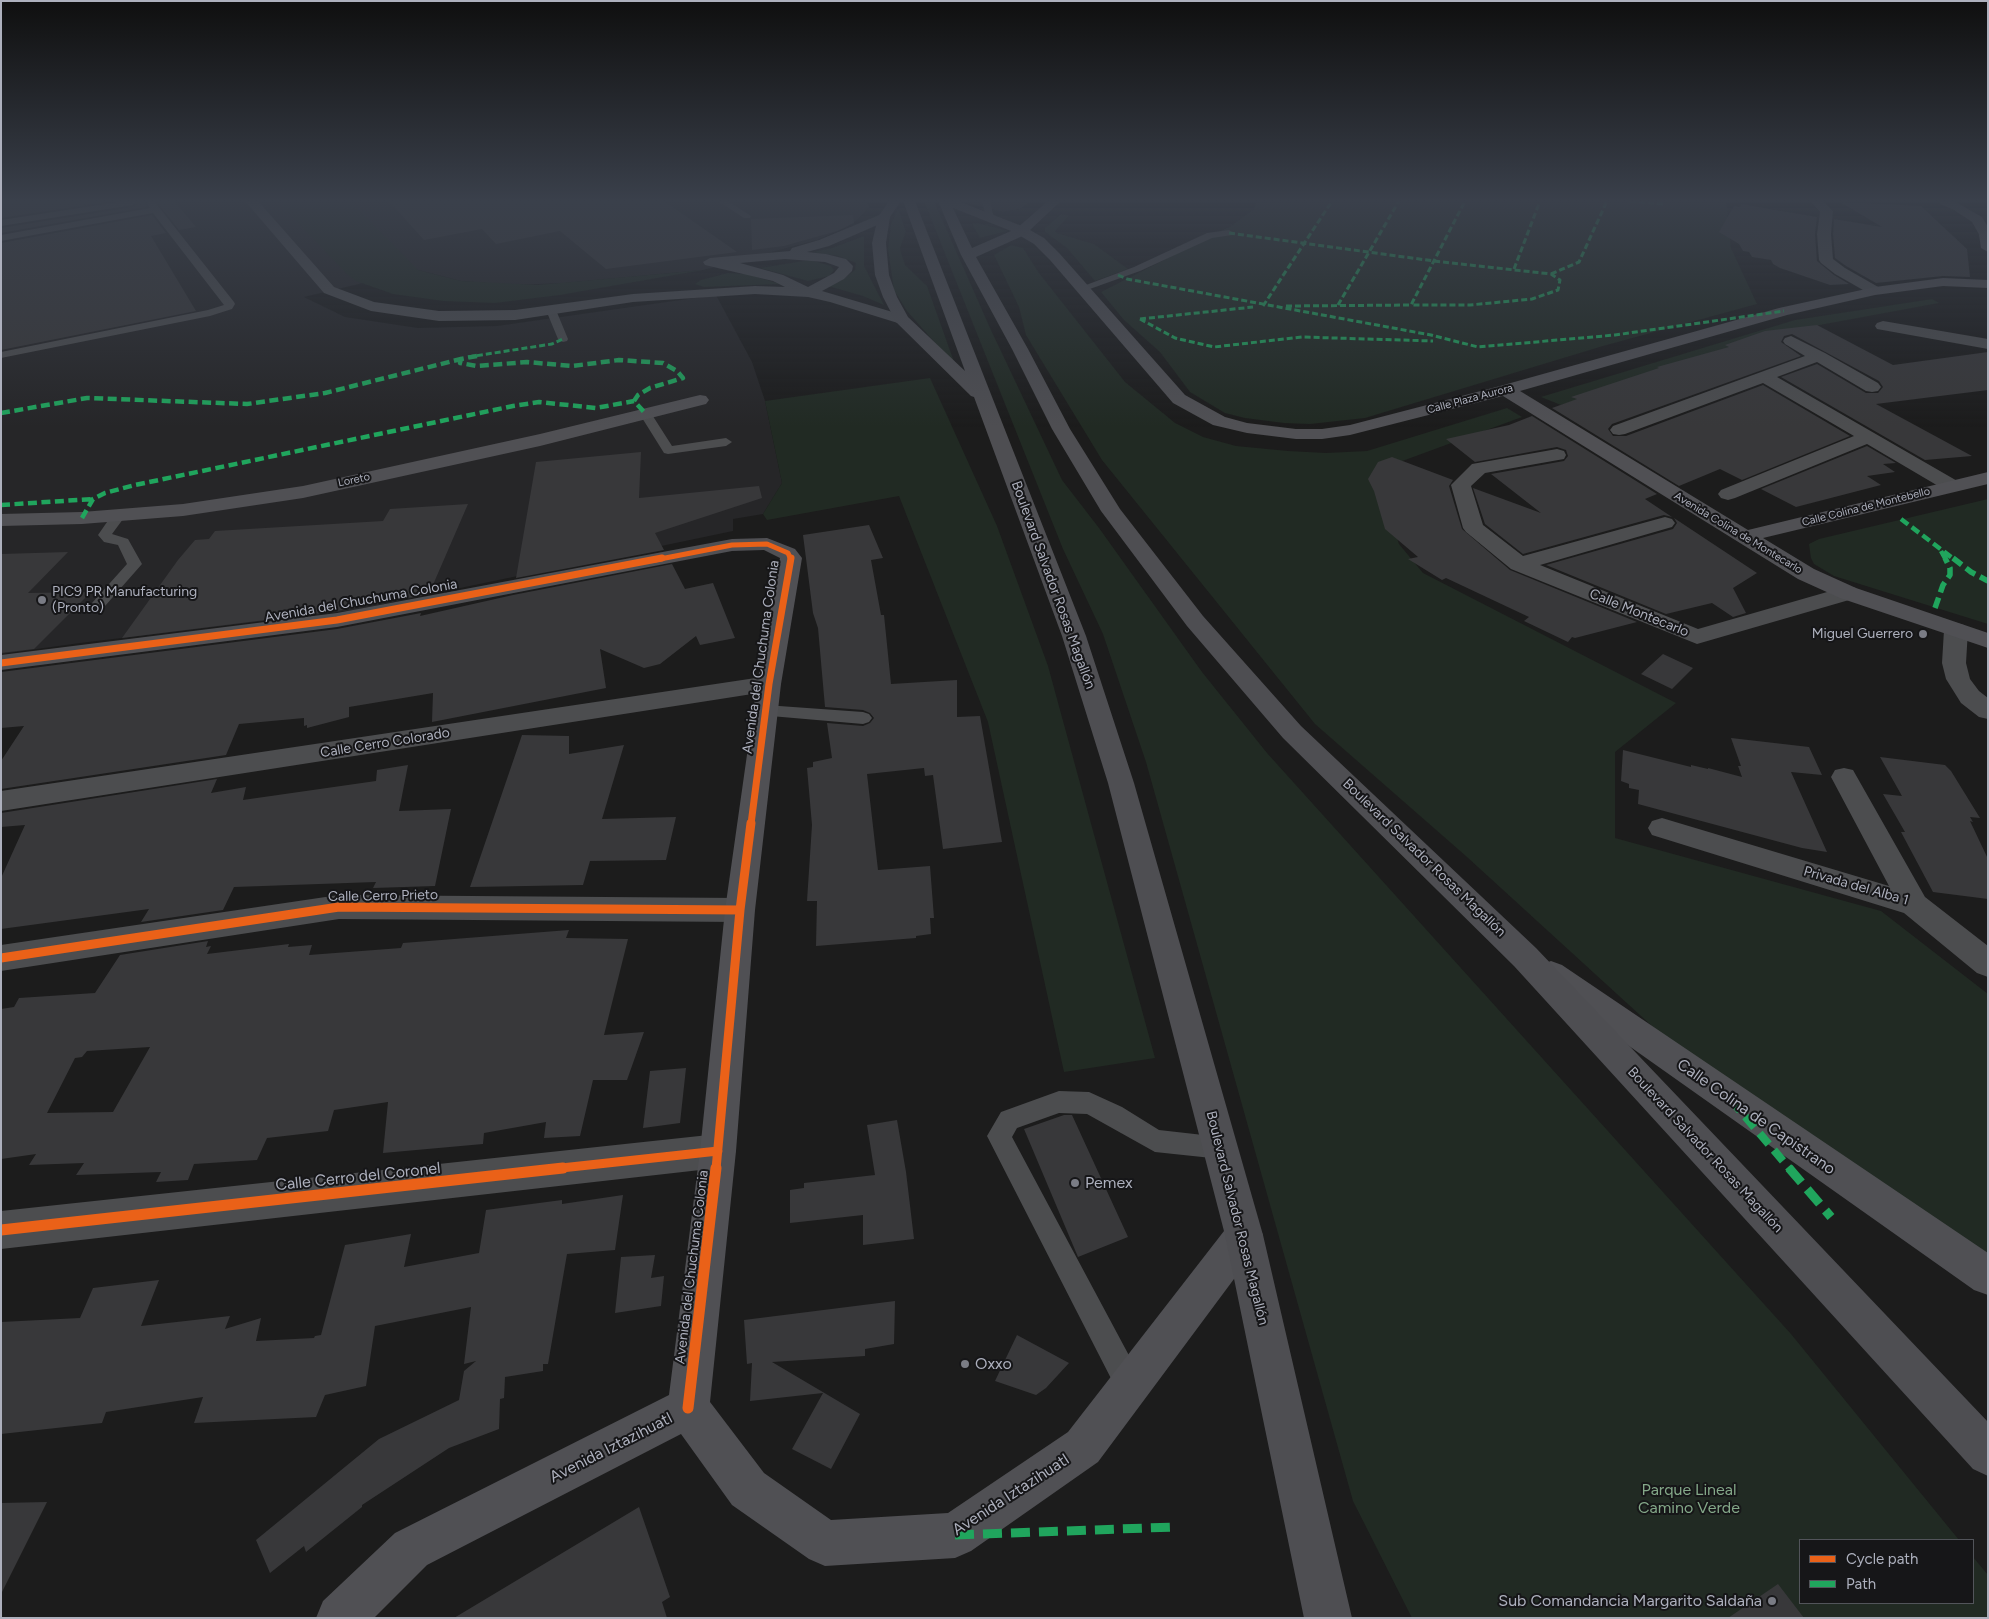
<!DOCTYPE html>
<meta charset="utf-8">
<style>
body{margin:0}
#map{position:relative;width:1989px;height:1619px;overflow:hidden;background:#1c1c1c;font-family:Figtree,sans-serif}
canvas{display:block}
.frame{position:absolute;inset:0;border:2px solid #adb0bd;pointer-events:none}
.legend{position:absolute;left:1799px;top:1539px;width:175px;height:65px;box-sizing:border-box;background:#161618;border:1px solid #52545a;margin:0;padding:6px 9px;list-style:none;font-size:15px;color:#adb0bd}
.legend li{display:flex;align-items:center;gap:10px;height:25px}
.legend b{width:25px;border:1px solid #52545a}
</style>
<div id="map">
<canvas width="1989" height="1619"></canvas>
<div class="frame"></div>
<ul class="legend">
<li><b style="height:6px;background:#ea6118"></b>Cycle path</li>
<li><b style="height:6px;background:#20a55d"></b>Path</li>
</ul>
</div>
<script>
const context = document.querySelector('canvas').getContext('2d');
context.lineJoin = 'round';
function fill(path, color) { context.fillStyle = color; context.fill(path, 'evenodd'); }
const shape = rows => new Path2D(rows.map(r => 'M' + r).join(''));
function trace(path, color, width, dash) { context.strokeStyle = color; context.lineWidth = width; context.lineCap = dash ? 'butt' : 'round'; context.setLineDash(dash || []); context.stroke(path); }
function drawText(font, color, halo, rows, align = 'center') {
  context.font = font + ' Figtree,sans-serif'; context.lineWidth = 4; context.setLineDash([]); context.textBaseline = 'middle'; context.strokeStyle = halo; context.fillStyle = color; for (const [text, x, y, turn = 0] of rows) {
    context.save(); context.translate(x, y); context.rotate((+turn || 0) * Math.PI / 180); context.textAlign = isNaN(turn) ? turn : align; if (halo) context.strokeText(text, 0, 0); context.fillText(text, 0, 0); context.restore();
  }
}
const built = shape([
 [1,201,867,201,869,207,857,220,845,228,817,240,703,270,565,283,514,285,461,281,418,270,304,297,345,317,418,328,497,326,716,295,752,362,765,401,782,483,763,514,733,519,733,531,355,610,80,643,1,654],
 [959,201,1030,201,1020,209,1003,212]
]);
const green = shape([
 [277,201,350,201,418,270,461,281,538,285,703,270,560,295,495,303,443,301,393,294,356,281,347,274],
 [924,201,934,201,990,328,1062,480,1099,528,1202,672,1267,753,1791,1334,1959,1540,1800,1540,1800,1603,1973,1603,1973,1557,1988,1575,1988,1618,1412,1618,1353,1501,1146,762,1103,634,1063,549],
 [1257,201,1726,201,1731,248,1757,304,1603,346,1365,418,1310,424,1284,423,1245,418,1225,413,1190,392,1160,352,1124,320,1101,292,1231,226,1254,209],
 [898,208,906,231,900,249,905,265,927,286,963,387,943,352,907,311,894,290,888,249,891,224],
 [1061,214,1069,216,1055,231,1057,233,1094,244,1128,269,1095,281,1067,248,1045,232,1045,228],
 [977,223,1001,229,1008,231,980,238,972,224],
 [864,236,864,266,884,305,863,296,828,286,842,280,855,270,856,263,838,256,812,252,832,248],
 [1011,245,1023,248,1039,273,1125,382,1175,423,1203,437,1236,446,1288,451,1326,453,1367,451,1507,408,1522,417,1386,467,1385,504,1399,544,1423,573,1676,703,1615,752,1615,838,1881,911,1988,994,1988,1260,1687,1058,1467,857,1315,724,1102,460,1026,335,1019,307,994,255],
 [810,260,831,266,834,270,829,276,808,281,760,268],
 [728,273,747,274,780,284,704,287,695,284,701,280],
 [1932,299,1939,303,1798,329,1561,405,1541,397,1795,320],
 [930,378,997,526,1048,666,1155,1058,1064,1072,988,722,899,496,767,520,763,514,782,483,765,401],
 [1988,499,1988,624,1834,576,1814,564,1811,558,1809,544,1819,539]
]);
const building = shape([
 [1,201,114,201,1,218],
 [138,201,144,201,147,207,1,233,1,228,133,207,138,204],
 [156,201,174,201,196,227,179,230],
 [389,201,664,201,737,252,606,269,560,231,496,244,482,229,424,240],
 [1840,202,1921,206,1967,249,1970,277,1943,276,1876,283,1846,266,1835,258,1833,234,1834,219,1882,227],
 [1741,204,1817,217,1815,234,1817,261,1834,275,1849,284,1830,285,1780,268,1773,264,1771,260,1752,257,1749,252,1743,251,1739,244,1719,232,1734,206,1740,207],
 [152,215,166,233,151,236,196,311,1,350,1,243],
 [853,215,854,223,837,231,784,246,752,250,751,219],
 [1817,325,1893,365,1988,352,1988,390,1876,404,1972,456,1925,460,1781,377,1817,364,1866,393,1878,393,1883,387,1879,381,1792,334,1784,336,1781,342,1801,356,1612,424,1608,429,1613,436,1626,436,1763,385,1850,436,1742,480,1720,469,1679,486,1552,408,1577,399,1571,397,1659,368,1657,367,1729,347,1725,345,1765,331],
 [1532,416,1657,494,1645,499,1672,517,1664,515,1523,554,1485,524,1473,488,1541,513,1491,474,1564,461,1568,456,1566,450,1557,447,1475,462,1446,439,1509,425],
 [1867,446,1896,463,1883,464,1895,472,1867,476,1881,485,1796,507,1761,489],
 [641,452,639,498,759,486,762,498,655,533,664,550,516,578,536,462],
 [1392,457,1453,480,1449,486,1462,529,1510,570,1637,622,1575,638,1572,637,1568,642,1524,621,1529,617,1446,578,1442,580,1408,559,1418,557,1385,529,1374,491,1368,479,1378,462],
 [468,504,429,594,337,611,122,638,178,560,195,540,209,539,215,531,383,521,390,509],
 [1674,518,1757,573,1733,588,1746,613,1733,617,1712,603,1666,614,1546,565,1673,529,1677,523],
 [869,525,883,558,871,560,881,615,884,615,891,684,957,680,957,717,980,716,1002,842,943,849,933,775,925,776,924,768,867,774,878,870,930,866,934,918,930,918,931,934,916,936,916,938,816,946,817,901,807,901,812,825,807,768,813,767,813,762,832,758,827,723,863,726,870,723,874,718,870,713,863,710,825,707,818,628,813,613,803,535],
 [68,552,28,593,91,592,34,649,1,653,1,554],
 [672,564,685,589,713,583,735,638,700,645,696,636,660,664,644,668,600,649,606,688,432,722,433,693,349,707,349,717,307,728,307,725,304,726,304,718,239,724,226,755,1,789,1,761,24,726,1,728,1,672,337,629,421,613,420,616,513,595],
 [1663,654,1693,668,1672,689,1641,674],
 [522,735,569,736,569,754,624,745,602,819,676,817,666,860,590,861,583,885,470,887],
 [1731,738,1809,747,1822,775,1791,772,1827,852,1802,848,1638,804,1639,790,1629,788,1629,784,1621,781,1623,750,1691,767,1691,765,1708,769,1708,768,1742,777,1738,766,1741,766],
 [1880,757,1945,765,1951,771,1980,818,1970,817,1973,822,1970,821,1988,859,1988,899,1933,892,1901,832,1905,832,1883,794,1902,796],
 [408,765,399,811,451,809,435,886,373,888,376,882,234,887,223,910,141,922,149,909,1,929,1,878,25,825,1,827,1,813,217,779,211,793,246,787,243,800,376,781,377,770],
 [569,930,566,938,628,939,604,1035,644,1032,627,1080,593,1080,580,1136,544,1138,546,1122,484,1133,483,1144,383,1153,388,1102,334,1110,328,1131,267,1138,257,1160,194,1164,188,1180,156,1182,161,1172,76,1175,84,1163,29,1165,36,1154,1,1159,1,1009,14,1007,19,998,95,993,120,955,208,941,206,947,211,946,207,954,289,944,288,947,312,945,309,955,401,948,403,943],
 [150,1047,113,1112,47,1113,75,1058,82,1057,87,1051],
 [686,1068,680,1123,643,1128,650,1071],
 [1064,1115,1072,1115,1128,1237,1078,1257,1024,1129],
 [897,1120,906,1172,914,1239,863,1245,863,1215,790,1223,790,1190,804,1188,804,1183,875,1175,867,1125],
 [623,1195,615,1250,567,1254,548,1364,543,1364,543,1371,505,1377,504,1398,500,1399,499,1429,449,1448,362,1505,362,1507,306,1552,304,1546,270,1573,256,1540,379,1439,459,1400,464,1371,476,1361,464,1364,471,1307,375,1326,366,1386,325,1395,316,1417,194,1423,203,1397,106,1412,102,1423,1,1434,1,1322,80,1318,93,1288,159,1280,141,1326,230,1316,225,1329,261,1318,256,1341,314,1338,315,1336,321,1335,345,1245,411,1234,404,1267,479,1253,486,1210,562,1200,562,1204],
 [655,1255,651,1278,664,1276,661,1306,615,1313,621,1257],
 [895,1301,894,1344,865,1349,865,1356,772,1362,860,1414,831,1469,792,1449,823,1393,750,1401,752,1363,747,1364,744,1320],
 [1017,1335,1069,1363,1046,1388,1036,1395,995,1381],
 [47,1502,1,1594,1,1503],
 [639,1507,670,1597,662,1602,667,1618,454,1618],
 [1778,1584,1804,1618,1728,1618]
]);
const lane = shape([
 [125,201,137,202,133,205,1,226,1,220,125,201],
 [146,201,154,201,234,302,235,304,232,309,210,316,1,358,1,352,208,310,224,305,153,213,1,241,1,235,150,208,146,201],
 [718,201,728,201,751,216,750,218,744,218,718,201],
 [982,201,990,201,994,218,993,220,990,221,986,218,982,201],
 [1229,230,1234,233,1232,235,1212,238,1140,271,1087,290,1083,291,1078,288,1134,267,1207,233,1229,230],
 [551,307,556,310,568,339,567,341,563,342,558,339,546,310,551,307],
 [645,409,649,410,672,446,726,438,732,442,726,446,668,454,664,453,639,413,645,409],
 [119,511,126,515,112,534,128,539,142,564,105,606,100,608,95,606,92,603,127,564,118,545,104,542,98,535,114,512,119,511],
 [765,705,863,712,869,714,872,718,869,722,863,724,759,715,756,711,759,707,765,705],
 [1059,1091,1089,1092,1122,1107,1159,1130,1221,1137,1230,1140,1233,1148,1230,1156,1221,1159,1155,1152,1087,1114,1059,1113,1017,1128,1012,1137,1140,1376,1144,1386,1140,1396,1130,1400,1120,1396,987,1136,1001,1112,1059,1091]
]);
const street = shape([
 [1810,201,1823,201,1833,211,1831,234,1833,259,1845,268,1880,288,1882,291,1880,294,1870,294,1835,274,1821,263,1819,260,1817,234,1820,212,1810,201],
 [1938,201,1954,201,1982,217,1988,227,1988,239,1981,238,1972,222,1954,210,1940,204,1938,201],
 [1883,321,1988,339,1988,349,1877,329,1875,326,1877,323,1883,321],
 [1791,336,1825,353,1878,383,1881,387,1878,391,1872,392,1866,391,1817,362,1777,377,1959,482,1962,486,1959,490,1952,492,1945,490,1867,444,1735,498,1728,500,1721,498,1718,494,1721,490,1854,436,1763,383,1625,434,1619,435,1613,434,1610,430,1613,426,1805,356,1785,344,1783,341,1785,338,1791,336],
 [1557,449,1564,451,1566,455,1564,459,1485,473,1471,486,1483,525,1523,556,1665,517,1672,519,1675,523,1672,527,1540,565,1698,629,1848,586,1856,588,1859,593,1856,598,1697,644,1511,569,1466,532,1463,528,1451,485,1472,464,1557,449],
 [1956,623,1964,625,1968,630,1966,663,1970,679,1979,691,1988,698,1988,719,1979,717,1961,703,1946,679,1942,663,1944,630,1948,625,1956,623],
 [769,676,778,678,781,684,778,690,1,811,1,791,769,676],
 [1844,768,1853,770,1925,897,1988,946,1988,977,1977,973,1904,913,1652,835,1648,828,1652,821,1662,818,1889,886,1831,777,1835,770,1844,768],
 [339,895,740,898,751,902,755,910,751,918,740,922,339,919,1,971,1,945,339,895],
 [718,1134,731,1139,736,1151,731,1163,718,1168,1,1249,1,1211,718,1134]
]);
const secondary = shape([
 [1048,201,1061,201,1030,230,1044,238,1060,254,1185,395,1225,417,1247,423,1296,429,1322,429,1350,425,1500,386,1779,308,1875,287,1943,278,1988,280,1988,288,1943,286,1875,295,1787,315,1520,391,1748,530,1988,472,1988,484,1763,538,1814,569,1856,588,1988,633,1988,648,1840,598,1798,579,1503,396,1350,435,1322,439,1296,439,1247,433,1213,425,1173,403,1050,260,1034,244,1017,234,1015,231,1017,228,1048,201],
 [1988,230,1988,252,1981,248,1979,235,1988,230],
 [700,395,706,396,709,400,706,404,540,446,303,498,183,516,82,524,1,526,1,514,82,512,183,504,303,486,540,434,700,395],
 [767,538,795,549,802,558,781,684,755,910,736,1151,710,1402,764,1473,831,1520,948,1513,1068,1432,1231,1222,1244,1216,1257,1222,1263,1235,1257,1248,1098,1462,971,1551,955,1558,825,1566,809,1559,732,1505,681,1434,427,1565,374,1618,316,1618,323,1601,395,1533,669,1395,700,1151,725,910,757,684,780,558,764,550,732,551,337,627,1,670,1,655,337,613,732,539,767,538],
 [1551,961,1562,965,1988,1253,1988,1295,1974,1290,1540,983,1535,974,1540,965,1551,961]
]);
const primary = shape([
 [245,201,258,201,334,287,374,302,439,311,515,310,633,294,755,286,785,287,773,281,705,265,703,262,710,258,790,251,792,248,819,240,884,213,890,217,889,220,829,246,807,252,826,254,846,259,853,266,852,271,844,279,822,291,906,316,909,319,906,322,901,324,830,302,808,297,755,294,633,302,515,320,439,321,371,311,324,293,245,201],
 [785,259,825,262,839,267,834,273,808,287,783,275,740,263,785,259]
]);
const highway = shape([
 [889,201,901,201,890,217,886,243,889,275,897,297,908,317,965,371,903,201,915,201,1086,636,1134,783,1263,1235,1352,1618,1304,1618,1225,1235,1108,783,1062,636,974,397,971,396,896,322,883,297,875,275,872,243,878,217,889,201],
 [938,201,958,201,1027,228,1029,231,1027,234,976,257,1028,349,1070,429,1120,509,1203,616,1301,726,1536,948,1988,1422,1988,1476,1973,1469,1514,966,1283,738,1187,626,1101,511,1052,429,1012,349,961,255,938,201],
 [953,208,1011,231,972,248,953,208]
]);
const quietFar4 = shape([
 [1630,201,1663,204],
 [1229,233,1434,261,1551,274,1560,280,1558,290,1532,299,1470,305,1411,305],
 [1514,269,1540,201],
 [1551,274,1579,262,1607,201],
 [1118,275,1127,279,1431,335,1478,347,1615,335,1784,311],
 [1338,305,1399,201],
 [1263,306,1332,201],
 [1286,306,1411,305,1465,201],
 [1140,319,1253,307],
 [1140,319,1175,338,1214,347,1302,337,1433,341],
 [468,357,552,344,563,339]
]);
const quietFar3 = shape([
 [477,356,461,359,460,363,477,366,527,362,572,366,619,360,663,363,677,371,683,378,650,388,638,395,634,401,645,413],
 [1,413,87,398,247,404,325,393,461,359],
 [1,505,93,499],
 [82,518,93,499,105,493,135,485,513,406,539,402,596,408,634,401],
 [1901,519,1955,560],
 [1941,551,1946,560]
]);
const quietFar2 = shape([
 [1953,558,1971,572,1988,581],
 [1935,608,1943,585,1950,575,1950,568,1945,558]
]);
const quietFar1 = shape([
 [1731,1100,1790,1169]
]);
const quiet = shape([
 [1789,1168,1831,1217],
 [955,1535,1174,1527]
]);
const cyclewayFar3 = shape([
 [655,560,732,545,767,544,788,553,791,560]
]);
const cyclewayFar2 = shape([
 [1,663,337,620,662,558],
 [751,824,769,684,791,558]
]);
const cyclewayFar1 = shape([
 [1,958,339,907,740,910],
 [552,1169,718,1151],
 [716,1169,740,910,751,823]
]);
const cycleway = shape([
 [1,1230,563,1168],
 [688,1408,716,1168]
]);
const markers = [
 [42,600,5,"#7a7c85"],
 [1923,634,5,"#7a7c85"],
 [1075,1183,5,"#7a7c85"],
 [965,1364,5,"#7a7c85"],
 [1772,1601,5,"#7a7c85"]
];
const farStreetnames = [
 ["Calle Plaza Aurora",1470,399,-15],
 ["Loreto",354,480,-12],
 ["Calle Colina de Montebello",1866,507,-14],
 ["Avenida Colina de Montecarlo",1738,533,31]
];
const streetNames = [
 ["Boulevard Salvador Rosas Magallón",1053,585,70],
 ["Avenida del Chuchuma Colonia",361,601,-10],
 ["Calle Montecarlo",1639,613,22],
 ["Avenida del Chuchuma Colonia",761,657,-82],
 ["Calle Cerro Colorado",385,743,-9],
 ["Boulevard Salvador Rosas Magallón",1424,858,44],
 ["Privada del Alba 1",1856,886,16],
 ["Calle Cerro Prieto",383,896,-1],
 ["Boulevard Salvador Rosas Magallón",1705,1150,47],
 ["Boulevard Salvador Rosas Magallón",1237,1218,76],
 ["Avenida del Chuchuma Colonia",692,1267,-83]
];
const poiNames = [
 ["PIC9 PR Manufacturing",52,592],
 ["(Pronto)",52,608],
 ["Miguel Guerrero",1913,634,"right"]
];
const nearStreetnames = [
 ["Calle Colina de Capistrano",1756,1117,35],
 ["Calle Cerro del Coronel",358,1177,-6],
 ["Avenida Iztazihuatl",611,1448,-27],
 ["Avenida Iztazihuatl",1011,1495,-33]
];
const nearPoinames = [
 ["Pemex",1085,1183],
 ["Oxxo",975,1364],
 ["Sub Comandancia Margarito Saldaña",1762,1601,"right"]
];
const nearParknames = [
 ["Parque Lineal",1689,1490],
 ["Camino Verde",1689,1508]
];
fill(built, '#262628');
fill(green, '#212a23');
fill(building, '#38383a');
fill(lane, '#4c4d4f');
fill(street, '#4c4d4f');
fill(secondary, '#505054');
fill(primary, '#4e4f52');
fill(highway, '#4e4e52');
trace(quietFar4, '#20a55d', 3, [6, 3]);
trace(quietFar3, '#20a55d', 4.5, [9, 4.5]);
trace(quietFar2, '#20a55d', 5.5, [11, 5.5]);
trace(quietFar1, '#20a55d', 8, [14, 8]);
trace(quiet, '#20a55d', 9, [19, 9]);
trace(cyclewayFar3, '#ea6118', 5);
trace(cyclewayFar2, '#ea6118', 7);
trace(cyclewayFar1, '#ea6118', 9);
trace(cycleway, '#ea6118', 11);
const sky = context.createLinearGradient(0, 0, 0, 427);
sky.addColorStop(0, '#0f0f0f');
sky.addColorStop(0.47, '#3a404b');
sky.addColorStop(1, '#3a404b00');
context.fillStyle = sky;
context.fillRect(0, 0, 1989, 427);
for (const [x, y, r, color] of markers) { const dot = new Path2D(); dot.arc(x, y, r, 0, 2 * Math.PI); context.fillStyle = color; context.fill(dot); trace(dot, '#161618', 2); }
drawText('11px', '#adb0bd', '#161618', farStreetnames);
drawText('14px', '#adb0bd', '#161618', streetNames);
drawText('14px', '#adb0bd', '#161618', poiNames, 'left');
drawText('16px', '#adb0bd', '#161618', nearStreetnames);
drawText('16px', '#adb0bd', '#161618', nearPoinames, 'left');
drawText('16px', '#84a889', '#161618', nearParknames);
</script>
